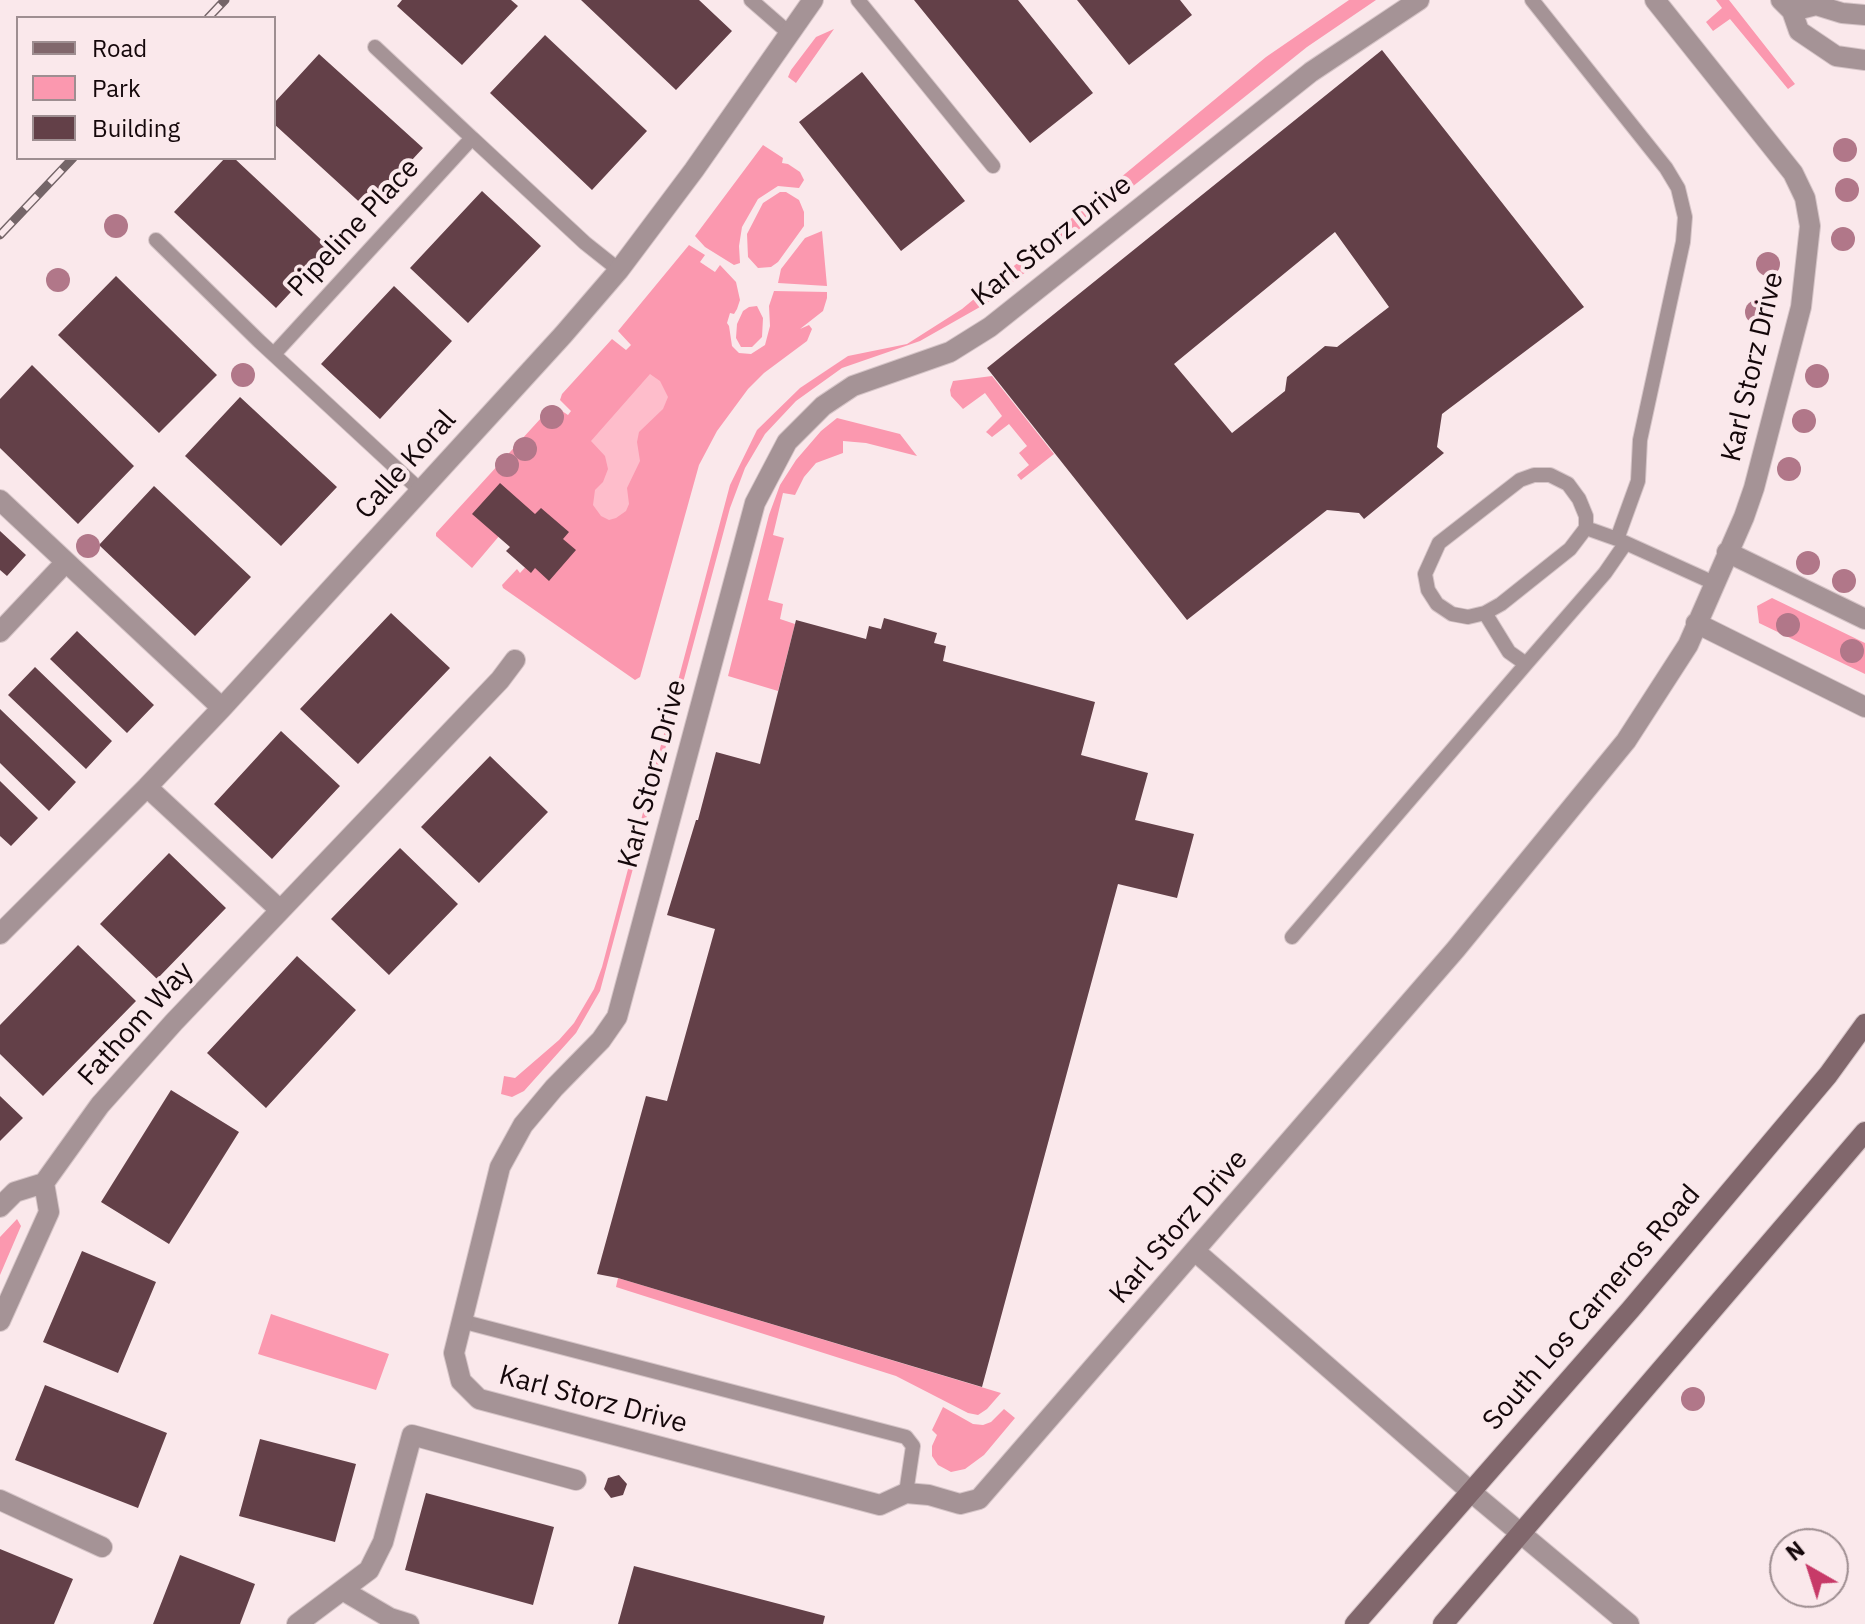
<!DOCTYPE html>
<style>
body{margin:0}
#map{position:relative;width:1865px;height:1624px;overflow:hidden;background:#fae8eb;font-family:"IBM Plex Sans",sans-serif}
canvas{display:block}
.legend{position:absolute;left:16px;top:16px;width:260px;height:144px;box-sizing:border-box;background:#fae8eb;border:2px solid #9e8e91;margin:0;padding:10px 14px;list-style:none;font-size:24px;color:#14070a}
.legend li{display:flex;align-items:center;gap:16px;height:40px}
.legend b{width:40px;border:2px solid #9e8e91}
.north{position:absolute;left:1769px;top:1528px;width:80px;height:80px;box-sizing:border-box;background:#fae8eb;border:2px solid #9e8e91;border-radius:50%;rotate:321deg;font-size:22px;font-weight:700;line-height:32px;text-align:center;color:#14070a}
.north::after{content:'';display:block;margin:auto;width:28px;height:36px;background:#c73a68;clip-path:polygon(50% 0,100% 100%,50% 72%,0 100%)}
</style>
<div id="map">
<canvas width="1865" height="1624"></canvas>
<ul class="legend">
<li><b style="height:10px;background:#81676c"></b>Road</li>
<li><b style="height:22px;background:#fb98af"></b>Park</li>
<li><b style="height:22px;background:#634048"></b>Building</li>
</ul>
<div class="north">N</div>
</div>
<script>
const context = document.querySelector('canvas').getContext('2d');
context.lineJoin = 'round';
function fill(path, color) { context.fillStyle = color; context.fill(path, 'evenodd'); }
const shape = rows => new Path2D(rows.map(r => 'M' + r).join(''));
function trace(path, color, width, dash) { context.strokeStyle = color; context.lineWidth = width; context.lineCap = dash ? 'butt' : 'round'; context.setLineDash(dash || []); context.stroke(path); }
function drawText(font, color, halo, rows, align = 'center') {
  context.font = font + ' "IBM Plex Sans",sans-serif'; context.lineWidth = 8; context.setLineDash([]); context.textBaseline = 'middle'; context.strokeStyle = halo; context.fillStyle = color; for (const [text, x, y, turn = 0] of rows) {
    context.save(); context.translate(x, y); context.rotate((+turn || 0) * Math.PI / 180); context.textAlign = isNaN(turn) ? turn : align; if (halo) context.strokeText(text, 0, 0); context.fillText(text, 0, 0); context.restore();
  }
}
const green = shape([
 [1349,0,1376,0,1307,47,987,303,920,341,842,368,796,401,765,434,745,468,730,508,600,991,576,1033,524,1091,512,1097,501,1094,504,1076,515,1078,559,1040,574,1023,594,989,602,967,730,485,757,430,800,388,848,356,907,344,962,309,1266,57],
 [1716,0,1729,0,1795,84,1788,89,1730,19,1713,31,1706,22,1722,8],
 [834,29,796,83,788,77,791,70,816,37],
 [763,145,783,158,782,163,788,164,800,172,804,180,799,188,778,186,758,199,742,227,739,246,740,263,734,265,705,247,695,236],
 [780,192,786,192,799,200,804,212,804,226,778,262,771,267,758,268,748,257,747,234,763,203],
 [822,231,827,286,778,283,781,269,805,238],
 [689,245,705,255,700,262,715,272,720,265,736,282,740,300,737,309,734,314,730,313,727,323,729,326,732,346,739,353,751,354,765,345,770,326,769,306,774,291,827,292,827,298,823,311,800,329,809,325,812,329,807,341,764,373,748,389,717,431,699,465,640,677,635,680,503,588,502,585,517,569,520,573,531,561,500,535,472,568,436,536,436,533,553,405,568,415,571,411,560,400,562,394,612,339,626,350,631,345,618,331],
 [757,306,763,318,762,337,752,347,741,347,736,338,737,324,743,311,749,307],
 [992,376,1054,454,1021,480,1017,475,1029,465,1019,453,1027,446,1009,424,992,437,986,432,1002,416,985,393,963,409,951,396,950,390,953,381],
 [837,418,900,434,917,456,866,443,843,441,843,453,816,463,804,477,795,495,783,493,773,535,784,538,768,600,783,604,780,619,795,624,778,691,728,676,769,515,780,485,796,460,821,431],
 [1772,598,1865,643,1865,674,1759,623,1757,606],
 [17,1219,21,1226,0,1275,0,1237],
 [618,1278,1001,1393,987,1409,978,1415,968,1413,896,1376,616,1287],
 [271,1314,389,1354,376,1390,258,1354],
 [943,1407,973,1424,983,1425,991,1422,1004,1409,1015,1418,984,1455,965,1469,951,1472,938,1465,932,1456,932,1446,937,1435,932,1430]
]);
const water = shape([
 [650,374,660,381,668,397,663,409,639,432,637,442,640,461,627,488,629,504,626,511,616,518,609,520,601,516,593,505,595,490,603,482,608,469,605,456,591,441]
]);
const building = shape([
 [402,0,511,0,518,6,462,65,397,6],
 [581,0,699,0,732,31,676,90],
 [914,0,1018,0,1093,93,1030,143],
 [1077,0,1180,0,1192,15,1129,65],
 [545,35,647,131,592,190,490,93],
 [1382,50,1584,307,1442,414,1437,447,1444,453,1364,519,1359,513,1327,510,1187,620,987,368],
 [1335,232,1389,307,1337,347,1325,346,1287,377,1285,391,1232,433,1174,364],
 [319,54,423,148,367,209,274,124,274,103],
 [862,72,965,201,901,251,799,122],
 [225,158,234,158,331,249,276,308,174,212],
 [482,191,541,246,468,323,410,268],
 [116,276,217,375,159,433,58,335],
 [394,286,452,341,380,419,321,364],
 [32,365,134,466,78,524,0,448,0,399],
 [240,397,337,487,281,546,185,456],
 [500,483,535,514,541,508,569,532,563,539,576,550,549,581,535,568,531,573,506,551,510,547,472,514],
 [154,486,251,577,195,636,99,545],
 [0,531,26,555,7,576,0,570],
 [391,613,450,668,358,764,300,709],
 [884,618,937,633,934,643,946,646,943,661,1095,702,1081,755,1148,773,1135,820,1194,834,1177,898,1118,884,982,1387,618,1278,597,1274,646,1096,667,1101,715,929,667,915,696,820,698,820,716,752,760,764,796,620,866,639,869,626,881,629],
 [77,631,154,705,127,733,50,659],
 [35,667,112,741,86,769,8,695],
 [0,709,76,782,49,811,0,763],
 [281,731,340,786,272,859,214,804],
 [490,756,548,812,479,883,421,827],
 [0,781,38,818,11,846,0,836],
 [400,848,458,904,389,975,331,919],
 [169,853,226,908,157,979,100,924],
 [78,945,136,1001,43,1096,0,1054,0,1025],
 [297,956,356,1010,266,1108,207,1053],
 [171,1090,239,1132,169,1244,101,1202],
 [0,1096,23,1118,0,1141],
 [82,1251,156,1282,118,1373,43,1342],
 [45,1385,167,1433,138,1508,15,1460],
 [260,1439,356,1464,335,1542,239,1516],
 [619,1475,627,1484,623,1495,611,1498,604,1489,608,1478],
 [426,1493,554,1527,533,1605,405,1570],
 [0,1549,73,1579,54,1624,0,1624],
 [180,1555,255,1584,240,1624,153,1624],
 [634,1566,825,1616,823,1624,618,1624]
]);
const lane = shape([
 [751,0,790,34],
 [858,0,993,166],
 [1532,0,1666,168,1678,188,1685,217,1683,242,1640,440,1638,481,1617,539,1714,583],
 [375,47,472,138],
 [156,240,259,341,421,491],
 [274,354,472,138,585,243,619,270],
 [1586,528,1570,549,1501,604,1485,613,1468,617,1452,614,1437,604,1428,590,1425,574,1439,543,1520,480,1534,475,1550,475,1568,484,1579,499,1586,516,1586,528,1617,539],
 [1485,613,1509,652,1526,664,1605,573,1625,544],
 [1292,937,1526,664],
 [461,1321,906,1437,913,1446,906,1493]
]);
const street = shape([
 [1419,0,1311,72,990,327,950,352,853,386,823,406,787,442,755,503,617,1017,601,1040,554,1088,523,1125,500,1167,454,1353,461,1381,479,1399,880,1505,906,1493,929,1495,960,1504,979,1499,1456,949,1626,741,1688,645,1744,517,1754,488,1801,307,1810,226,1805,198,1793,173,1655,0],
 [1781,0,1792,11,1799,31,1836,56,1865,60],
 [1792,11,1816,5,1842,13,1865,15],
 [0,500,222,708],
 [1727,552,1865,619],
 [1696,623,1865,707],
 [0,632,65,563],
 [147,787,279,909],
 [0,934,147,787,222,708,563,335,619,270,694,170,813,0],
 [44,1183,100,1105,174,1022,500,680,515,660],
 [0,1207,15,1192,44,1183,49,1212,0,1321],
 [1196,1252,1470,1491,1629,1624],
 [0,1500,102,1547],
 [344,1591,390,1618,409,1624],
 [297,1624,369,1570,383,1542,412,1435,576,1480]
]);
const secondary = shape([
 [1355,1624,1631,1309,1828,1075,1865,1024],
 [1443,1624,1865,1132]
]);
const rail = shape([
 [208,18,225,0],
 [0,235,73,158]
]);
const trees = [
 [1845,150],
 [1847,190],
 [116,226],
 [1843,239],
 [1768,264],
 [58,280],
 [1757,312],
 [243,375],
 [1817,376],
 [552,417],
 [1804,421],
 [525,449],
 [507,465],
 [1789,469],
 [88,546],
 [1808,563],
 [1844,581],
 [1788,625],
 [1852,651],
 [1693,1399]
];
const streetNames = [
 ["Pipeline Place",354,228,-47],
 ["Karl Storz Drive",1052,241,-38],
 ["Karl Storz Drive",1753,367,-77],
 ["Calle Koral",406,465,-48],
 ["Karl Storz Drive",653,774,-75],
 ["Fathom Way",136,1024,-48],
 ["Karl Storz Drive",1179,1227,-49],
 ["South Los Carneros Road",1592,1308,-49],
 ["Karl Storz Drive",593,1400,15]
];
fill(green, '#fb98af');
fill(water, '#febdcb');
fill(building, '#634048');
trace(lane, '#d5c4c7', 16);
trace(street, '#d5c4c7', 22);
trace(secondary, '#d5c4c7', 22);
trace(lane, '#a59396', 14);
trace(street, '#a59396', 20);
trace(secondary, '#81676c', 20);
trace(rail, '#746568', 9);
trace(rail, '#fae8eb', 6, [18]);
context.fillStyle = '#b17789';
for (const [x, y] of trees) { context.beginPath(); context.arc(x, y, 12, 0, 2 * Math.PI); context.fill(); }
drawText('28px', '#14070a', '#fae8eb', streetNames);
</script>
